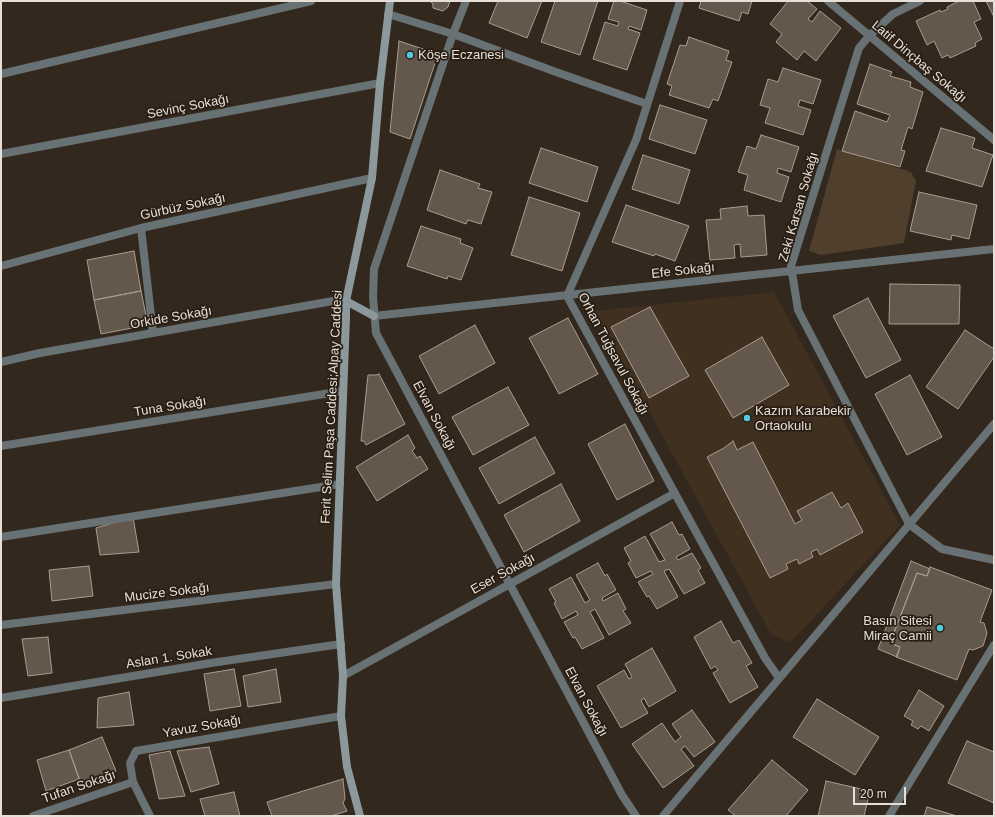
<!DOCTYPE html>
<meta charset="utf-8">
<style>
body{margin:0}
#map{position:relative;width:995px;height:817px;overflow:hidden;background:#33281d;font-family:Arial,sans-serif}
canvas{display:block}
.frame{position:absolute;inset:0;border:2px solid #e6dfd7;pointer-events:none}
.scale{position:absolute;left:853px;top:787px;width:53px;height:18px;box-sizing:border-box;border:2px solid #e6dfd7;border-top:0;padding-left:5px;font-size:12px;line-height:14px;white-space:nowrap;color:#e6dfd7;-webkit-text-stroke:3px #291e13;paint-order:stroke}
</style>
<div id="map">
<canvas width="995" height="817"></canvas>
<div class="frame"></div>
<div class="scale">20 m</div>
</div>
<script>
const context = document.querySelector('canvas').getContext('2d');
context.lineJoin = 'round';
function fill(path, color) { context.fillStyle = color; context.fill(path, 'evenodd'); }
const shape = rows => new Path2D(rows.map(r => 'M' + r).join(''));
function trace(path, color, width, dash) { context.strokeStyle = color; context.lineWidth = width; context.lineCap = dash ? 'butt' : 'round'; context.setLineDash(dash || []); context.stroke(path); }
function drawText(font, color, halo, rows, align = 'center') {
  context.font = font + ' Arial,sans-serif'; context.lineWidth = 3.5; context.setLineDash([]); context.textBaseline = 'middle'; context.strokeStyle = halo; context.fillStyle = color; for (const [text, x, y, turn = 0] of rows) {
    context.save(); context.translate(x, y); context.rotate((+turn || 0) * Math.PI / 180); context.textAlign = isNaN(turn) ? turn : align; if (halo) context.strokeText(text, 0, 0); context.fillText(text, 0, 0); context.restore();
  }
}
const built = shape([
 [774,292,900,525,790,643,771,634,594,311]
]);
const green = shape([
 [837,149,911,172,916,181,904,243,821,255,809,251]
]);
const building = shape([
 [430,1,450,1,448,7,443,11,433,8,433,4,430,1],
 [498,1,542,1,527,38,489,23,498,1],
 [555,1,598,1,580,55,541,42,555,1],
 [614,1,620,1,647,10,641,30,629,26,628,29,640,33,627,70,593,59,605,22,618,26,619,22,608,19,614,1],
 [701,1,752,1,748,14,742,12,739,21,699,8,701,1],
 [788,1,807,1,817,9,808,19,812,22,820,11,841,28,816,61,804,51,797,60,776,42,782,34,770,24,788,1],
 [959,1,973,1,981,19,974,22,982,39,975,43,976,46,950,58,948,55,942,58,934,41,927,45,916,21,940,10,941,12,948,9,947,7,959,1],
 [986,1,994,1,994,17,986,1],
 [689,37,729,51,726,60,732,62,718,101,713,99,709,108,669,95,672,86,667,84,680,45,686,46,689,37],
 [399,41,438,54,410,139,390,132,399,41],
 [870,64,892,72,890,76,911,82,910,87,923,92,912,129,908,127,901,150,905,151,900,167,842,151,855,111,887,122,890,115,857,104,870,64],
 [783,68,821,80,813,104,800,100,798,106,811,110,803,135,765,123,770,108,760,105,768,79,778,82,783,68],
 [660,105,707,120,695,154,649,139,660,105],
 [941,128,975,138,972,148,993,155,982,187,926,171,941,128],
 [761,135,799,147,791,172,778,168,777,173,789,177,781,202,744,190,748,175,738,172,747,146,756,149,761,135],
 [541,148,598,167,587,202,529,183,541,148],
 [643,155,690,170,679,204,632,189,643,155],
 [440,170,480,184,478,188,492,192,481,224,468,220,466,224,427,210,440,170],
 [919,192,977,205,969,239,952,235,951,240,910,231,919,192],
 [529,197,580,213,562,271,511,255,529,197],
 [626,205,689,226,675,261,655,254,654,256,612,242,626,205],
 [747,206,748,216,764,215,767,255,741,257,740,244,734,245,735,258,710,260,706,220,721,219,720,209,747,206],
 [421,226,461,239,460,243,473,248,461,280,448,276,447,279,407,266,421,226],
 [134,251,141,291,94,300,87,260,134,251],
 [890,284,960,285,959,324,889,324,890,284],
 [141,291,148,325,101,334,94,300,141,291],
 [868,298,901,360,866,378,833,316,868,298],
 [650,307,689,376,649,398,611,327,650,307],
 [568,318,598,374,559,394,529,338,568,318],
 [475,325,495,363,439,394,419,356,475,325],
 [965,330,994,349,994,357,958,409,926,387,965,330],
 [762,337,789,385,733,418,705,370,762,337],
 [379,374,405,424,366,445,364,441,361,441,368,375,376,375,379,374],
 [910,375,942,437,907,455,875,394,910,375],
 [508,387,529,425,473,455,452,417,508,387],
 [625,424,654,481,617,500,588,444,625,424],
 [408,435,415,448,412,451,417,458,420,456,428,469,377,501,356,467,408,435],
 [535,437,555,473,499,504,479,468,535,437],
 [733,441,737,450,753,442,795,524,802,520,797,511,832,492,841,508,848,503,863,532,820,555,817,549,811,552,813,557,799,564,797,559,786,564,788,569,770,578,707,457,724,448,733,441],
 [561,484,580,521,524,552,504,515,561,484],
 [133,517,139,552,100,555,96,528,133,517],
 [672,522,679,535,682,534,690,549,676,557,678,560,692,553,701,568,698,570,705,583,684,594,669,569,664,571,678,597,657,609,649,596,647,597,638,582,653,574,651,571,636,578,628,563,631,561,624,548,645,536,659,562,665,560,650,534,672,522],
 [911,561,930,569,927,576,917,573,890,643,900,647,897,657,878,649,911,561],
 [598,563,605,576,607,574,616,590,602,598,603,601,618,593,626,609,623,611,631,623,609,635,595,609,590,612,604,638,582,649,575,637,573,638,564,622,578,615,576,611,562,619,554,603,556,602,549,589,571,577,585,603,590,600,576,575,598,563],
 [89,566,93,596,52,601,49,570,89,566],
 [930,567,992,590,980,622,984,623,987,633,983,646,973,650,969,649,957,680,896,657,900,647,890,643,917,573,927,576,930,567],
 [721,621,733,643,739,640,752,663,746,666,758,687,730,703,713,673,718,670,715,666,711,669,694,637,721,621],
 [48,637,52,673,28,676,22,639,48,637],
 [652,648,676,691,649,707,644,698,641,701,648,713,621,728,597,686,624,670,629,679,632,677,625,664,652,648],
 [234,669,241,706,210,711,204,674,234,669],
 [276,669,281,702,248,707,243,676,276,669],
 [919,690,944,706,929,731,921,726,918,729,911,725,913,721,904,716,919,690],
 [129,692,134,725,97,728,98,698,129,692],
 [817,699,879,737,855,775,793,737,817,699],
 [692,710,715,742,694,757,685,746,681,749,694,766,663,788,632,744,662,723,675,742,681,737,672,724,692,710],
 [102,737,116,771,82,786,69,750,102,737],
 [967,741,994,752,994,803,948,783,967,741],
 [209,747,219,784,191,792,177,751,209,747],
 [69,750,79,779,46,791,37,760,69,750],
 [170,751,185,796,159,799,149,755,170,751],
 [772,760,808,790,786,816,736,816,728,810,772,760],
 [343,779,345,799,343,803,347,811,331,816,272,816,267,802,343,779],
 [826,781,870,791,864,816,818,816,826,781],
 [234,792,240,816,205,816,200,799,234,792],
 [927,807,957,816,924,816,927,807]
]);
const minor = shape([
 [466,1,453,34,374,269,373,297,376,333,622,795,636,816],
 [680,1,636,140,567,296,765,658,779,678],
 [828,1,994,140],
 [920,1,893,14,869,36,859,48,791,266,798,310,909,524,942,549,994,560],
 [388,14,453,34,556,72,647,104],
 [1,74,311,1],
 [1,154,380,83],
 [141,228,153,333],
 [1,266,141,228,372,178],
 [374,316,994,249],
 [1,362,40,353,333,301,346,301],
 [1,446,343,391],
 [1,537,340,484],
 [1,625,336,584],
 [343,676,675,493],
 [1,698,211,663,341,644],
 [33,816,133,782],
 [150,816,133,782,130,763,136,751,341,716],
 [663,816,994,424],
 [889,816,994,645]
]);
const secondary = shape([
 [346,301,374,316],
 [360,816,347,767,341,716,343,676,336,584,346,317,346,301,372,178,380,83,390,1]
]);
const markers = [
 [410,55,4,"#54cade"],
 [747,418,4,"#54cade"],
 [940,628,4,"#54cade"]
];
const poiNames = [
 ["Köşe Eczanesi",418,55],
 ["Kazım Karabekir",755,411],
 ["Ortaokulu",755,426],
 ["Basın Sitesi",932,621,"right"],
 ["Miraç Camii",932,636,"right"]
];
const streetNames = [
 ["Latif Dinçbaş Sokağı",919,62,40],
 ["Sevinç Sokağı",188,107,-11],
 ["Gürbüz Sokağı",183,207,-12],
 ["Zeki Karsan Sokağı",799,207,-74],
 ["Efe Sokağı",683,271,-6],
 ["Orkide Sokağı",171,318,-10],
 ["Orhan Tuğsavul Sokağı",613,354,62],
 ["Tuna Sokağı",170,407,-9],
 ["Ferit Selim Paşa Caddesi;Alpay Caddesi",332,407,-87],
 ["Elvan Sokağı",434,416,62],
 ["Eser Sokağı",503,574,-29],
 ["Mucize Sokağı",167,593,-7],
 ["Aslan 1. Sokak",169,658,-9],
 ["Elvan Sokağı",586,702,62],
 ["Yavuz Sokağı",202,727,-10],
 ["Tufan Sokağı",79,787,-19]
];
fill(built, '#403020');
fill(green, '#513f2d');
fill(building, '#64574b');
trace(building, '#aa9c8f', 1);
trace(minor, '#687173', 8);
trace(secondary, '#8b999c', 8);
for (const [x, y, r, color] of markers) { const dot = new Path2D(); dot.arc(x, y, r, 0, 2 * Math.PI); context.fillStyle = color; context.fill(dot); trace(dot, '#291e13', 1.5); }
drawText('13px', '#e6dfd7', '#291e13', poiNames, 'left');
drawText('13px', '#e6dfd7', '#291e13', streetNames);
</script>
